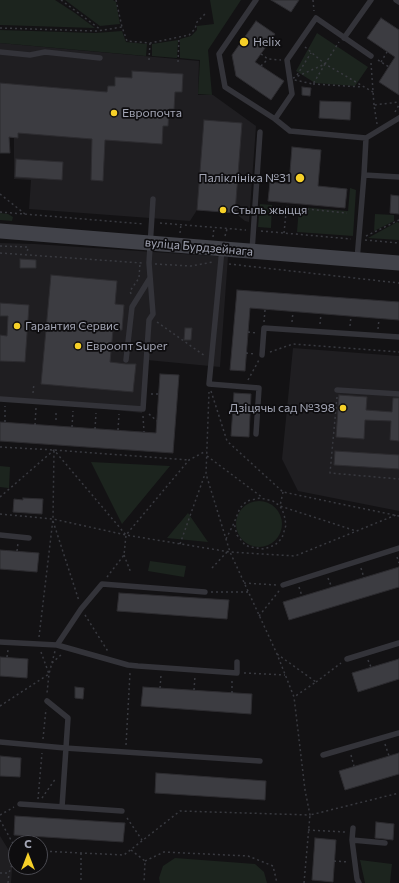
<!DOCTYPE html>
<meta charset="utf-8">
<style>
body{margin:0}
#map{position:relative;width:399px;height:883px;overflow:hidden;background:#131214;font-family:Commissioner,sans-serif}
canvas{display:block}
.north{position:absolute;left:8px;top:835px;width:40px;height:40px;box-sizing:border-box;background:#0e0d0f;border:1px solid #4a4a51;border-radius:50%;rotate:0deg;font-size:11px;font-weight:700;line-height:16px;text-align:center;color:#a3a6b5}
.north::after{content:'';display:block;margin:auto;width:14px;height:18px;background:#f6d028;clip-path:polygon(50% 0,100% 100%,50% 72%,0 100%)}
</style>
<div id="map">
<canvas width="399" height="883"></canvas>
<div class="north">С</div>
</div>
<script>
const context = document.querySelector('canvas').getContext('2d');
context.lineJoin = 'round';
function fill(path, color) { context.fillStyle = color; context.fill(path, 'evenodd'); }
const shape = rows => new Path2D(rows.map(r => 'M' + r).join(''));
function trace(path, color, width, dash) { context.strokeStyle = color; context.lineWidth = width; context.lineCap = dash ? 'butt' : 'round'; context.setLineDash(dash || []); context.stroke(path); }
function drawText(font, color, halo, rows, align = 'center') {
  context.font = font + ' Commissioner,sans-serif'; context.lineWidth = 3.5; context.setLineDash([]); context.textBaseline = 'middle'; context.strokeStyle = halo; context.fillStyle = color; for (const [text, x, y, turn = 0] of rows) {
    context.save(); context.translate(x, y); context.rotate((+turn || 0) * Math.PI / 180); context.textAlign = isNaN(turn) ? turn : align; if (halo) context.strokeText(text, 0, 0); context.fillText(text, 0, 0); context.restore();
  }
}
const built = shape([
 [0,43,199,61,198,95,213,95,256,126,249,222,245,221,235,213,197,210,190,221,29,209,31,180,14,179,14,138,0,137],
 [0,243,35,244,228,257,220,367,147,360,142,413,0,397],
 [293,348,399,356,399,511,298,491,282,459],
 [0,836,13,857,11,883,0,883]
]);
const green = shape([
 [0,0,55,0,75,13,95,28,0,25],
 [65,0,113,0,116,2,120,24,100,26],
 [210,0,241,0,208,50,212,95,198,94,200,60,180,58,180,39,191,36,197,30,197,26,214,24],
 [0,30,95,33,122,31,126,42,147,44,146,56,0,43],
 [317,33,368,67,355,86,315,83,296,71],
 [178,40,177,58,152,56,152,44],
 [350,188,356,190,353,236,297,232,299,207,348,211],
 [260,204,272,205,271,228,258,227],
 [0,213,8,214,13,217,12,221,0,220],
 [375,214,394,215,394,221,374,231],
 [397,222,399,223,399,240,368,238],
 [91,462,170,466,122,524],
 [0,466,10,467,9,488,0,487],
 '236 524a23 23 0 1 1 46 0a23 23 0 1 1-46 0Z',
 [188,513,208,542,167,538],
 [150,561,186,566,184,577,148,571],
 [175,858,255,864,264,872,267,883,160,883,159,878,163,866],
 [360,860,392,864,390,883,365,883]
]);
const building = shape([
 [271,0,299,0,291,12,271,0],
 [381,18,399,30,399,95,379,82,395,57,367,38,381,18],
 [256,21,275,34,255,62,284,81,271,100,236,76,232,55,256,21],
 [132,71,183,74,182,92,175,92,174,109,169,109,168,126,163,126,162,144,105,140,103,181,91,180,92,139,18,133,18,138,9,137,10,153,0,153,0,83,107,92,108,86,115,86,115,77,132,78,132,71],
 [302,87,311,88,310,96,302,95,302,87],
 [320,101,351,102,350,120,319,118,320,101],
 [204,120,242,123,235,213,197,210,204,120],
 [292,147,321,150,318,186,347,189,345,208,268,201,270,182,289,184,292,147],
 [16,159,63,162,62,180,15,177,16,159],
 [391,195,399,196,399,214,390,213,391,195],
 [20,259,36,260,36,268,20,268,20,259],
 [51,275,117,281,115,304,124,305,122,330,113,330,110,362,126,364,136,364,133,392,41,384,51,275],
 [237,290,399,302,399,320,250,308,245,371,230,370,237,290],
 [0,303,29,305,25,362,0,361,0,335,7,336,8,316,0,316,0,303],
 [185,328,192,328,191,340,184,340,185,328],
 [160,374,179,375,173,453,0,441,0,422,156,433,160,374],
 [234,393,251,394,249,437,231,436,234,393],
 [339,395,367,397,366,410,392,412,393,398,399,398,399,441,390,440,391,421,365,420,364,439,336,437,339,395],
 [335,451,399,455,399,469,334,465,335,451],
 [23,498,43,499,42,514,13,512,14,499,23,500,23,498],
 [0,550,39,553,37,572,0,569,0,550],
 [399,567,399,587,289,620,283,602,399,567],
 [119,593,229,600,227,619,117,611,119,593],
 [0,657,28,659,27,678,0,676,0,657],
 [399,659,399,679,358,692,352,673,399,659],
 [75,687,84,688,83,699,75,698,75,687],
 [143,687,252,694,251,714,141,706,143,687],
 [399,753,399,774,345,790,339,771,399,753],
 [0,756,21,758,20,777,0,776,0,756],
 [156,773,266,781,265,800,155,793,156,773],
 [15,816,125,823,123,842,14,835,15,816],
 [376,822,394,824,393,840,375,838,376,822],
 [315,838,336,840,333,882,312,880,315,838]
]);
const path = shape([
 [61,0,101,30],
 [116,0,122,27],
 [313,0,314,11],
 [0,28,97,31,122,27,127,41,150,43,189,35,195,29,197,22,206,13],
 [305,47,325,64,373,92],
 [261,54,268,59,281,60],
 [149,60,150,43],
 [378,60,389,67],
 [178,62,179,37],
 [381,62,387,52],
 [371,63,374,105],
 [325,64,313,84,290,79,296,77,325,64],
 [325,64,339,42],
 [261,66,268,59],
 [297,75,311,53],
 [313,84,362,87],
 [395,112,399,105],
 [377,124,374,105,399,102],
 [0,194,25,214],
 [287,207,347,213],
 [0,212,144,224],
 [160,223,246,230],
 [261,231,351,239],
 [180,233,181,224],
 [284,233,287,203],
 [225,236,227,229],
 [366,236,399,220],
 [213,237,214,227],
 [365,240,399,243],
 [0,246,28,247,27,254],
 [0,253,142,263],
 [155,264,191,266,213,262],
 [229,264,399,283],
 [131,294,130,291,139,278,140,263],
 [157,322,205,356],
 [264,322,265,310],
 [292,322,293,312],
 [320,324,321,314],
 [350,326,351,316],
 [378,329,379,319],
 [248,332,256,333],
 [270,352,293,344,399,352],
 [246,353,254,354],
 [248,380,259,360],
 [211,391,227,441,283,492,399,516],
 [33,393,34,383],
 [151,394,159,394],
 [337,397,330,473,399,479],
 [149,414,157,421],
 [143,416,144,432],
 [56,420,56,410],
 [5,422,5,406],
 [35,425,36,408],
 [72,427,73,411],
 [95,429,96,413],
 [118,430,119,414],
 [0,447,54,450,189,460],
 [207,456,263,498],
 [283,492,280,506,356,531],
 [0,497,54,450,126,535,189,460,206,451],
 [0,514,53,519,126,535],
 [53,521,79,601],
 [226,539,234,523,240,508,247,501,260,498,273,501,280,506,284,514,286,525,282,538,275,545,264,549,250,547,245,545,237,535,234,523],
 [180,544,205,474],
 [17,551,18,543],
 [124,555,131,573],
 [397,557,399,563],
 [212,568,227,552],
 [361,568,364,578],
 [107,577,124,555,126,535,230,552,295,556,396,515],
 [328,578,332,588],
 [244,583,276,585],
 [299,587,302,596],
 [211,592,248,592],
 [85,615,109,653],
 [259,616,279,591],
 [39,637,53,519,54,450],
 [41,652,49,674,47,693],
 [277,654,316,682,294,697],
 [7,657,8,650],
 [368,660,371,667],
 [52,663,62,654],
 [244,673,285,675],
 [316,682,341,663],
 [160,688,161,675],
 [194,690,195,676],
 [232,693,232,681],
 [0,706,49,674,55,651],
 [43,739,46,709],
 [385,744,389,756],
 [126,745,130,673],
 [351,755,354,766],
 [42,798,56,778],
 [38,799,42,753],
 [0,815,14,807],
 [127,818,142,840],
 [0,820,16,849],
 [308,830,345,832],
 [131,850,145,861,144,883],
 [40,851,124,855,180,811,310,815,305,790,294,697,277,654,230,552,206,474,209,392],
 [81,853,81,883],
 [145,861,164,852,248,856,273,866,277,883],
 [334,861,348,862],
 [0,873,9,873,16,853],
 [8,883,9,873],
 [304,883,310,815,399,793]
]);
const lane = shape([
 [256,0,219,54,225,87,275,119,290,131,366,138,399,118],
 [396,0,399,2],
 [344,38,371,0],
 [0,52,30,55,45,52,100,58],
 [275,119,292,94,287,60,316,18,371,56],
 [364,175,399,177],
 [222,249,209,384,259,388,256,434],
 [252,251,260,132],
 [357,260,364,175,366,138],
 [262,355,264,328,399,337],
 [126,360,132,307,150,278],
 [337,390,399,394],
 [0,399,143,409,149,320,153,314,149,263,153,199],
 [0,535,29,538],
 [283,585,399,548],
 [0,642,57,645,128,665,138,666,237,673,237,662],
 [57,645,81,609,102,584,205,592],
 [347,659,399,643],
 [47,701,68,718,62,807],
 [0,742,65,748,260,761],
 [323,755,399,733],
 [20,804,122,811],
 [352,840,353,828],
 [359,883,357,879,352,840,385,843]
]);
const secondary = shape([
 [0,231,399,263]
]);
const markers = [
 [244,42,5,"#f6d028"],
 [114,113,4,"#f6d028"],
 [300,178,5,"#f6d028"],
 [223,210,4,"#f6d028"],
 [17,326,4,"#f6d028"],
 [78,346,4,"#f6d028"],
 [343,408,4,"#f6d028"]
];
const poiNames = [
 ["Helix",253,42],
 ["Европочта",122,113],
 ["Паліклініка №31",291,178,"right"],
 ["Стыль жыцця",231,210],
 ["Гарантия Сервис",25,326],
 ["Евроопт Super",86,346],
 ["Дзіцячы сад №398",335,408,"right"]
];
const streetNames = [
 ["вуліца Бурдзейнага",199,247,5]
];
fill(built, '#1f1e21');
fill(green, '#1c241e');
fill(building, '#3c3c41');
trace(building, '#2d2c30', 1);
trace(path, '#393a40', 1.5, [2, 3]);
trace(lane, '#333339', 5.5);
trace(secondary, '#414249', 15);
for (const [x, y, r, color] of markers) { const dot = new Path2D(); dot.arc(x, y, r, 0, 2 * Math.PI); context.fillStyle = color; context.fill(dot); trace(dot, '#0e0d0f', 1.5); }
drawText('12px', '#a3a6b5', '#0e0d0f', poiNames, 'left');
drawText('12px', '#a3a6b5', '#0e0d0f', streetNames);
</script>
